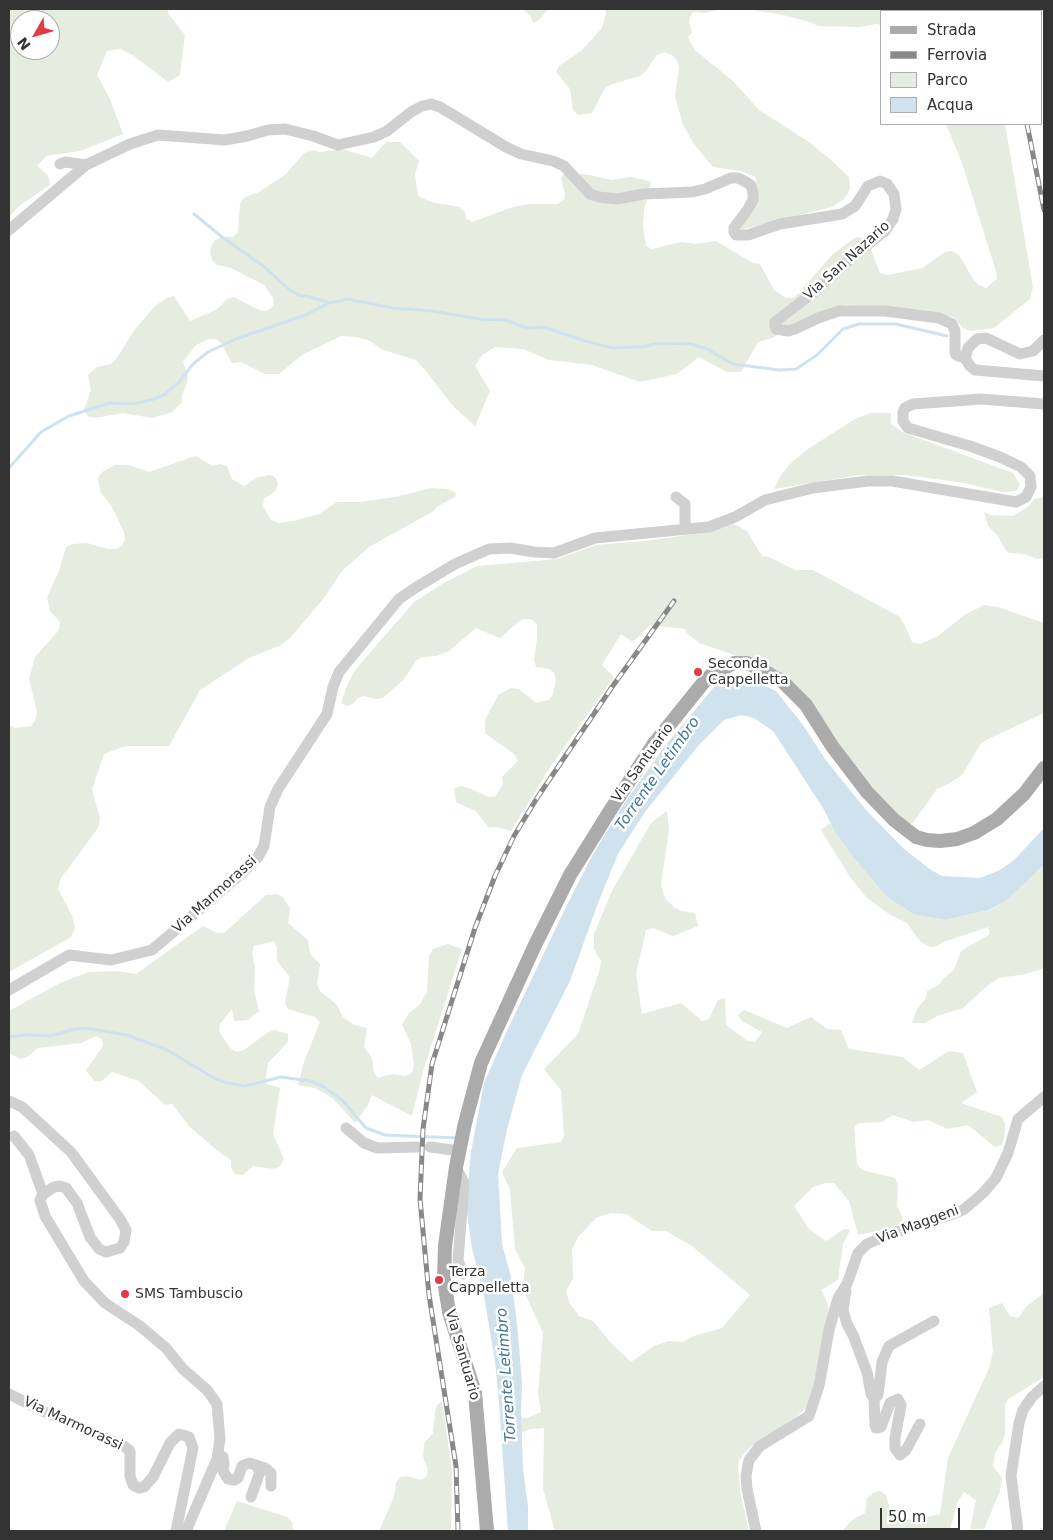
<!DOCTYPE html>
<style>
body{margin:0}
#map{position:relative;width:1053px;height:1540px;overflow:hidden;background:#fff;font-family:"DejaVu Sans",sans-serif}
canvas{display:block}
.frame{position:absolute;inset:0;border:10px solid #333;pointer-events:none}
.legend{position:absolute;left:880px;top:10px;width:162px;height:115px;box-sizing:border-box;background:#fff;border:1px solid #adadad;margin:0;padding:6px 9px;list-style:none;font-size:15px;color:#333}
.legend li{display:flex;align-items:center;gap:10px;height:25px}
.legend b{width:25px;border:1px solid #adadad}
.north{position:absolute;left:10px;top:10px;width:50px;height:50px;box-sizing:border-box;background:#fff;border:1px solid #adadad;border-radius:50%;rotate:232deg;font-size:14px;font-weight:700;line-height:20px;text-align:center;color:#333}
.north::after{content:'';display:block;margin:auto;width:18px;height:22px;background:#e63946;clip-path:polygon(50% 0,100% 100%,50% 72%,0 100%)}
.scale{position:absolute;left:880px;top:1508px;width:80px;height:22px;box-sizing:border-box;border:2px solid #333;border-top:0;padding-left:6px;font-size:15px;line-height:18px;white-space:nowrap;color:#333;-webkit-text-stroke:4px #fff;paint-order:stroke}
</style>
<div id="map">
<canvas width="1053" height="1540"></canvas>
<div class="frame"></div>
<ul class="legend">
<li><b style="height:6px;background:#ababab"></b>Strada</li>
<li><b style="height:6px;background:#888"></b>Ferrovia</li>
<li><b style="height:14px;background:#e6ecdf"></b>Parco</li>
<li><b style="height:14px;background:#cfe2ee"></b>Acqua</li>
</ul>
<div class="north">N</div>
<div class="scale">50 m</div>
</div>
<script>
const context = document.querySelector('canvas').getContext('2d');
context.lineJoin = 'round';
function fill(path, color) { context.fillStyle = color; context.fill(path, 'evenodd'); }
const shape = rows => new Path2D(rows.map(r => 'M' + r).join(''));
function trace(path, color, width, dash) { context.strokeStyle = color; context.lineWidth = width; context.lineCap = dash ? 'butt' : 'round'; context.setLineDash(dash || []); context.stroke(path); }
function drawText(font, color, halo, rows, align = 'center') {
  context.font = font + ' "DejaVu Sans",sans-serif'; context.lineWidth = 5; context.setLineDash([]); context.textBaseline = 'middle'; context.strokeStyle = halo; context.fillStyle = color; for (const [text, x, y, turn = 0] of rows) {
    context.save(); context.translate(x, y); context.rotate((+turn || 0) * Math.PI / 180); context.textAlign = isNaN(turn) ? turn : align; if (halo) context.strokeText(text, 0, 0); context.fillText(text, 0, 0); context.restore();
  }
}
const green = shape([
 [9,9,169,9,168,13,185,35,180,75,168,82,134,56,121,49,107,51,97,75,110,99,123,134,80,151,46,156,37,166,48,175,50,185,19,206,9,217],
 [20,20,50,20,50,50,20,50],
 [523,9,548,9,540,19,534,23,530,16],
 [605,9,950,9,947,11,882,11,882,25,876,24,860,27,818,26,810,22,779,14,744,9,717,10,704,13,693,12,690,17,689,22,692,32,688,38,695,50,734,82,759,110,809,142,832,161,849,177,850,187,848,193,844,199,832,207,740,230,743,223,758,203,756,177,741,171,713,167,694,144,683,125,675,96,679,68,677,60,672,55,665,52,657,55,645,72,640,76,612,84,605,88,592,113,578,115,573,110,570,89,556,72,559,66,582,50,602,28,606,14],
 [946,124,1005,124,1033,287,1030,299,994,328,970,331,963,328,953,317,915,310,844,305,790,328,772,338,758,342,741,372,727,372,699,357,677,374,640,382,592,365,549,360,523,349,495,347,482,355,475,366,490,391,475,426,452,405,426,371,416,360,381,349,370,341,356,337,341,336,302,355,279,374,265,374,241,362,232,363,221,343,216,339,209,339,196,345,183,362,188,376,187,383,182,395,182,402,172,412,152,418,123,413,95,418,88,416,84,410,91,390,88,375,97,367,111,364,116,359,136,328,155,306,167,298,174,296,190,321,216,310,227,299,234,297,259,310,266,311,274,306,273,298,264,285,231,268,217,265,212,260,210,253,211,246,215,240,222,237,233,237,238,232,240,203,245,197,259,192,285,175,304,153,313,150,320,152,342,149,372,158,386,142,400,142,419,161,415,174,418,196,431,202,459,207,465,212,466,218,472,222,513,207,529,204,558,204,564,200,565,193,561,179,565,172,590,175,611,180,631,177,645,180,651,182,644,211,643,226,646,246,652,249,681,242,695,244,716,241,753,263,760,264,774,290,786,298,794,298,833,254,856,237,870,240,870,247,880,273,888,275,922,268,945,252,952,251,959,255,973,279,979,285,986,288,997,279,996,271,962,163],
 [871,413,891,413,891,424,902,432,1013,473,1020,485,1017,491,1003,492,964,483,907,475,860,475,774,489,781,475,792,462,808,449,855,419],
 [195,456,213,466,220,464,227,466,232,479,244,486,256,478,270,475,276,478,278,485,275,491,264,499,263,506,271,520,279,523,293,521,319,514,337,502,360,502,395,497,431,488,448,489,455,492,456,496,437,507,432,512,369,547,342,571,324,598,290,638,281,645,249,658,200,690,169,746,125,746,104,754,92,789,100,818,98,828,61,878,58,889,73,918,75,928,71,937,9,972,9,725,15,728,31,726,35,721,37,713,29,678,35,657,59,630,60,622,50,611,47,597,59,571,66,547,72,544,87,543,108,549,115,549,122,546,125,539,124,532,111,505,101,493,99,486,98,478,102,472,115,465,129,465,149,472],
 [1044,497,1044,558,1037,559,1024,554,1009,553,1005,549,998,536,988,526,984,512,990,515,1013,516,1029,506,1034,499],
 [734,524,747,531,762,556,769,557,795,570,813,570,900,617,906,628,912,642,920,644,938,636,966,614,984,605,998,607,1044,623,1044,713,986,740,980,745,962,775,950,783,937,789,913,823,909,824,902,820,860,774,799,688,778,670,699,643,687,633,685,629,650,625,633,642,621,634,602,665,614,677,551,766,511,831,496,827,489,828,476,811,456,802,454,788,461,786,469,788,489,797,496,796,503,784,502,777,518,761,514,754,485,733,485,720,498,695,511,688,519,689,536,703,549,700,553,694,556,680,554,673,549,669,536,667,534,660,537,639,537,624,531,619,523,619,517,623,500,638,476,628,449,651,436,656,422,657,416,661,404,679,383,698,376,699,364,696,358,698,353,704,347,706,341,703,348,683,356,669,414,602,442,584,477,566,557,559,596,545,645,541,709,532],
 [667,811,669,829,661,885,665,898,675,908,682,911,695,913,698,926,673,936,653,928,646,930,636,974,642,1014,681,1003,702,1021,709,1019,718,1000,725,998,726,1025,748,1041,755,1042,762,1032,742,1021,738,1015,744,1010,787,1028,811,1017,827,1029,841,1030,849,1049,903,1057,919,1070,949,1051,963,1053,977,1092,961,1103,1002,1117,1005,1124,1004,1138,1002,1145,995,1147,968,1125,948,1129,928,1120,914,1122,893,1115,882,1122,861,1123,854,1126,857,1164,862,1170,895,1178,898,1184,897,1206,903,1219,899,1224,893,1228,858,1235,849,1201,834,1183,826,1183,813,1187,794,1206,809,1229,826,1241,844,1229,850,1230,843,1244,838,1280,821,1290,827,1302,829,1310,811,1403,796,1417,748,1449,739,1460,738,1467,740,1491,749,1531,555,1531,543,1489,544,1428,530,1429,516,1435,514,1417,527,1418,541,1412,538,1393,543,1333,523,1289,525,1268,515,1249,510,1190,502,1172,517,1148,561,1142,564,1136,561,1090,544,1069,578,1034,600,969,601,961,594,949,594,934,611,893,640,842,652,822],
 [611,1213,626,1214,652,1231,666,1231,692,1246,750,1295,722,1328,694,1336,682,1342,668,1341,654,1346,631,1362,611,1343,593,1321,579,1316,570,1304,566,1291,573,1278,572,1250,578,1237,597,1217],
 [830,823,854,858,888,898,915,915,946,920,990,910,1007,900,1044,865,1044,968,1026,974,999,978,987,986,963,1008,937,1016,925,1023,912,1023,917,1009,926,998,927,991,939,985,943,979,954,970,961,951,990,934,988,927,943,942,938,946,931,947,924,944,919,940,907,923,889,914,867,898,850,877,821,830],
 [277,894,283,897,290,909,288,923,308,940,310,954,320,964,317,984,320,991,336,1004,343,1017,354,1025,367,1028,364,1047,372,1058,374,1073,378,1078,391,1074,406,1076,412,1073,414,1065,411,1044,402,1025,409,1013,420,1004,427,992,429,956,433,949,448,944,462,949,422,1075,412,1116,372,1095,368,1105,355,1123,340,1106,332,1098,315,1088,298,1085,304,1062,320,1022,315,1017,288,1009,285,1003,290,977,277,961,277,947,274,941,254,946,252,953,255,968,254,990,259,1011,248,1020,234,1021,232,1009,220,1024,219,1031,230,1048,237,1052,244,1050,267,1033,274,1030,288,1034,288,1042,268,1063,266,1077,267,1084,280,1088,273,1134,284,1159,280,1166,274,1169,253,1166,243,1175,235,1174,231,1167,231,1160,219,1152,190,1127,172,1104,165,1105,139,1081,112,1072,102,1081,94,1081,86,1070,103,1046,102,1039,96,1036,81,1043,38,1048,27,1057,20,1059,9,1053,9,1011,60,983,89,972,116,971,136,974,203,926,217,933,224,933,266,895],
 [1044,1293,1044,1377,1008,1399,1005,1405,1005,1433,1003,1441,995,1453,993,1466,1002,1478,1000,1491,984,1529,970,1529,976,1500,964,1492,957,1503,950,1531,842,1531,852,1520,865,1513,867,1499,873,1493,880,1491,886,1495,890,1509,900,1518,914,1520,940,1514,948,1458,990,1366,993,1351,989,1308,1002,1303,1010,1316,1018,1318,1027,1306],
 [442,1401,452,1471,451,1531,379,1531,394,1497,396,1483,400,1477,407,1476,421,1480,427,1476,428,1469,423,1457,424,1443,433,1433,435,1413,437,1405],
 [237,1501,287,1517,292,1522,293,1529,292,1531,224,1531]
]);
const water = shape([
 [743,676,776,691,803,725,825,759,866,810,904,849,931,870,942,876,980,878,1000,870,1014,860,1044,828,1044,865,1007,900,989,910,946,920,915,915,888,898,854,858,834,830,823,808,773,731,754,718,742,715,724,720,698,746,645,812,618,854,598,903,570,981,522,1075,507,1129,498,1174,502,1244,511,1277,518,1333,522,1384,521,1412,523,1469,528,1507,528,1531,508,1531,499,1402,495,1361,484,1296,472,1248,466,1207,471,1152,484,1083,506,1033,563,913,593,854,621,808,665,746,719,681]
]);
const stream = shape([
 [194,214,222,237,262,265,291,291,299,295,314,298,329,303,348,299,393,308,432,311,480,319,505,320,527,328,543,327,585,341,613,348,642,347,660,343,691,344,707,349,733,364,779,370,796,369,817,355,843,329,859,324,896,324,947,336],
 [9,468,41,432,69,416,110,403,132,404,151,400,164,395,179,382,193,364,208,352,236,339,308,314,329,303],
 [9,1037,25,1035,51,1036,71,1030,85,1028,127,1035,167,1050,214,1078,227,1083,245,1086,281,1077,310,1081,324,1087,342,1100,366,1128,385,1135,458,1138]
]);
const minor = shape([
 [60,164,65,162,86,165],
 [9,230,86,165,130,144,158,135,225,140,247,136,268,130,285,129,313,136,338,145,374,137,387,131,411,112,422,106,431,104,440,107,506,147,521,154,553,161,564,166,590,194,599,197,617,199,644,194,692,192,705,189,731,178,738,178,744,181,751,185,753,193,753,200,748,209,734,228,734,232,736,235,748,235,780,224,842,214,855,206,868,186,880,181,887,184,894,194,896,209,893,219,885,231,857,253,814,292,775,322,775,326,776,329,788,331,795,329,818,318,839,311,885,311,939,318,952,324,955,331,955,352,956,355,965,358],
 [965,358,968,348,977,339,986,338,1020,354,1033,351,1044,340],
 [965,358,970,366,975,370,1044,376],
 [676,497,685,504,685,529],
 [9,990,69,955,111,960,152,950,242,873,258,857,264,846,270,807,278,789,327,714,333,687,339,672,399,599,415,588,455,564,489,549,510,548,534,552,554,553,595,538,709,527,735,517,765,500,813,488,868,481,892,481,1016,502,1026,497,1031,487,1030,476,1021,467,1000,457,970,446,908,428,903,421,903,412,905,408,913,404,955,401,981,399,1044,404],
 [9,1101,22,1107,71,1152,120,1219,126,1230,124,1242,120,1248,106,1252,99,1249,90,1237,77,1203,66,1188,60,1186,54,1187,43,1194,40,1200,45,1216,84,1281,105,1303,140,1326,166,1348,183,1369,207,1390,217,1404,220,1439,217,1459,186,1531],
 [346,1128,364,1143,377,1148,417,1147],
 [14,1136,29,1155,43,1194],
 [430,1147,460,1151],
 [456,1167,464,1183,458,1260,463,1274],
 [846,1291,843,1310,847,1324,853,1335,867,1372,871,1394,874,1399,875,1425,876,1428,881,1427,890,1403,898,1399,901,1405,895,1438,895,1448,900,1455,906,1450,920,1424],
 [9,1394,45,1412,124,1446,130,1451,130,1476,133,1485,139,1488,144,1487,153,1477,170,1443,179,1434,189,1437,193,1448,176,1531],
 [874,1399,878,1395,882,1362,889,1346,934,1321],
 [218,1454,223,1457,224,1463,223,1471,228,1479,235,1480,238,1478,242,1466,249,1463,265,1468,271,1473,271,1486],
 [251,1497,260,1472,256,1465],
 [756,1531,747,1489,746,1476,749,1460,760,1446,809,1416,819,1386,829,1330,838,1298,847,1284,858,1253,867,1244,890,1234,953,1214,963,1210,974,1201,984,1192,996,1178,1008,1153,1018,1119,1044,1097],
 [1018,1531,1011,1476,1019,1423,1023,1410,1032,1397,1044,1386]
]);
const major = shape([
 [487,1531,475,1393,449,1312,444,1280,445,1246,456,1167,465,1123,481,1063,535,945,570,875,613,806,653,745,703,683,712,674,734,663,747,663,764,671,782,681,806,705,832,746,867,792,894,820,916,837,927,840,940,841,957,839,974,833,997,819,1024,794,1044,768]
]);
const rail = shape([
 [1010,9,1010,11],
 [1027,124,1044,210],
 [458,1531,456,1466,429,1295,420,1199,423,1129,432,1064,475,928,495,876,514,836,537,798,612,687,674,601]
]);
const markers = [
 [698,672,5,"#e63946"],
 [439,1280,5,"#e63946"],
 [125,1294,5,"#e63946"]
];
const streetNames = [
 ["Via San Nazario",847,261,-42],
 ["Via Santuario",643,763,-54],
 ["Via Marmorassi",215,895,-42],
 ["Via Maggeni",918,1225,-20],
 ["Via Santuario",462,1355,74],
 ["Via Marmorassi",73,1424,25]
];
const poiNames = [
 ["Seconda",708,664],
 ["Cappelletta",708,680],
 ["Terza",449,1272],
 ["Cappelletta",449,1288],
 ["SMS Tambuscio",135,1294]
];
const waterNames = [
 ["Torrente Letimbro",658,774,-55],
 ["Torrente Letimbro",507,1375,-94]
];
fill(green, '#e6ecdf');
fill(water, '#cfe2ee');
trace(stream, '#cfe2ee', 3);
trace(minor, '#d0d0d0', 11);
trace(major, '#ababab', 14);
trace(rail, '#888', 5);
trace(rail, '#fff', 3, [9]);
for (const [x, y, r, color] of markers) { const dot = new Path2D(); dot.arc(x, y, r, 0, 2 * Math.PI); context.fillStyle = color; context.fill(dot); trace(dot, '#fff', 2); }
drawText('14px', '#333', '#fff', streetNames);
drawText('14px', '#333', '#fff', poiNames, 'left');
drawText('italic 15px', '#3f7597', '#fff', waterNames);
</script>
